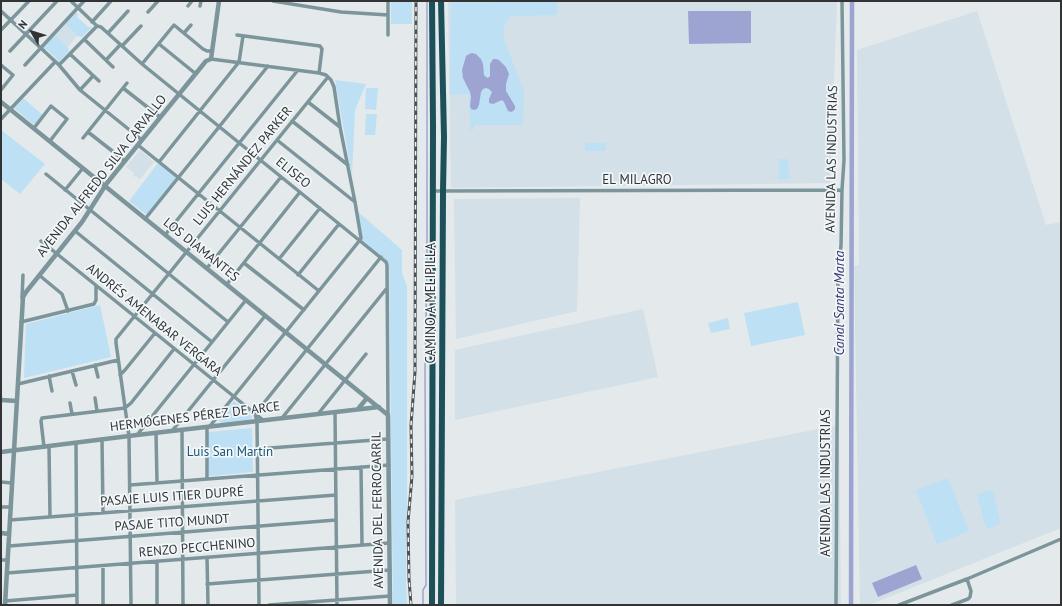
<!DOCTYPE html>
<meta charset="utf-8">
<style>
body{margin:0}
#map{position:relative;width:1062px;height:606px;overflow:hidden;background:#e4e9ec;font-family:"PT Sans",sans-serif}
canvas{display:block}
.frame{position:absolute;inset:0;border:2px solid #313335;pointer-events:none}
.north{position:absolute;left:12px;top:12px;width:40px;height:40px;-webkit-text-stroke:3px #f2f7fa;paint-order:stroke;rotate:309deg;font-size:11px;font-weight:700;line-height:16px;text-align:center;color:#313335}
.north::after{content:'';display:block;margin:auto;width:14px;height:18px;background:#313335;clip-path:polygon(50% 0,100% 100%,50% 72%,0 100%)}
</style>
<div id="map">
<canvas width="1062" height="606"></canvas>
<div class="frame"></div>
<div class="north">N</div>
</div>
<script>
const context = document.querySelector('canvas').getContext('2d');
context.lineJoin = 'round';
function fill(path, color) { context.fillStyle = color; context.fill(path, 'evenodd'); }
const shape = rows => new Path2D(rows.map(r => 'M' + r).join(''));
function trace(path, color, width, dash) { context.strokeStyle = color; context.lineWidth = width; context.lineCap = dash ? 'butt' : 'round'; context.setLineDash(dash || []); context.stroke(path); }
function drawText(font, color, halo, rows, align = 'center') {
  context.font = font + ' "PT Sans",sans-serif'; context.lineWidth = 3.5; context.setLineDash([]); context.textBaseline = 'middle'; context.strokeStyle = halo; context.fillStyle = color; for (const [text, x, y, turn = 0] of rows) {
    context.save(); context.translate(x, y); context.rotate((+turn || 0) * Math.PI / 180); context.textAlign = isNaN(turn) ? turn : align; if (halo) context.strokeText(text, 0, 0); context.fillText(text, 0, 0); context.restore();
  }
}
const built = shape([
 [448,1,837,1,830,183,451,188],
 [977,11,1046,225,1061,222,1061,528,869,605,860,605,854,266,859,265,857,50],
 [65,24,77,36,68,47,55,35],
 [140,150,154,162,141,178,140,178,139,179,136,176,134,177,133,176,134,173,126,167],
 [580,198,577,311,456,339,454,199],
 [643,309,658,377,455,420,455,350],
 [839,425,841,605,456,605,455,500]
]);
const green = shape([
 [391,1,412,1,412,24,391,24],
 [557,1,557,15,511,16,506,21,504,28,504,39,524,92,523,125,475,125,473,130,470,130,469,94,450,95,451,3],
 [76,12,78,14,77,17,88,27,92,27,82,37,77,36,65,24],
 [55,35,68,47,69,51,58,63,56,63,57,59,47,50,43,51,41,49],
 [335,80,366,84,355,110,352,176],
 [366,88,378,88,376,110,365,109],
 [23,98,43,115,34,125,14,108],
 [366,114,377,114,375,135,365,135],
 [1,130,45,164,20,194,1,179],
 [585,143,606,143,606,151,585,151],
 [779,159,788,159,789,179,779,179],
 [158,163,176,178,147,215,129,201],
 [358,212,402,250,402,273,407,286,407,495,406,583,407,605,393,605,389,264,362,241],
 [798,302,805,335,751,346,744,313],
 [100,305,111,357,24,378,26,324],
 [728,318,730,329,711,333,708,323],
 [234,401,252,414,252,417,250,421,223,424,219,421,219,419],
 [252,428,253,472,209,476,208,432],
 [948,478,969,531,937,544,916,490],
 [993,490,1000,521,999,524,989,529,987,528,984,522,977,494]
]);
const water = shape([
 [688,11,751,11,751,43,689,44],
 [472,53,476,54,481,59,483,64,484,75,486,77,488,78,490,76,490,64,493,59,496,59,499,60,506,67,509,74,506,84,506,91,515,106,515,109,513,111,511,112,508,111,504,102,502,100,493,104,489,103,489,99,492,92,489,89,486,88,483,89,481,92,479,105,477,109,474,110,471,109,470,106,471,97,470,92,463,78,462,70,466,56,469,54],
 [916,565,922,579,878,597,872,583]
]);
const stream = shape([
 [423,605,423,590,426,585,426,582,425,371,427,270,427,1]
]);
const canal = shape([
 [851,605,852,1]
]);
const minor = shape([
 [71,1,97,26,101,27,142,64,386,262,387,265,388,415],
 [273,1,341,12,388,15],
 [188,6,192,1],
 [200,6,201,1],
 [1,11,59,65,80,90,142,140],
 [148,12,158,1],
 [92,22,111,1],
 [1,30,29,1],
 [108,33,128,11],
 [184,33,191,25],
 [237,35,320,46,322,49,319,73],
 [388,35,388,1],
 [84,39,113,67],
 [159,44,196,74],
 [122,46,141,26],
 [10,51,57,1],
 [70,54,99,81],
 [211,59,319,73,326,75,331,80,334,87,340,127,355,202,361,238,360,240],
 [106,60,120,45],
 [142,64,174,25,203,49,207,51,212,51],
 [1,65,13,75,1,90],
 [25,65,84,1],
 [59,65,97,26],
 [123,88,160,117],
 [80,90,93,76],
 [308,102,340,127],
 [1,119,55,62],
 [292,121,348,165],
 [34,128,51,106,67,119,50,141],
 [88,132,125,161],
 [83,138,127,83],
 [277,140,355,202],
 [138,145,319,291],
 [159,162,239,62,243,36],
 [46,174,228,322],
 [65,190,83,168],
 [433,191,842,190],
 [145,219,268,66],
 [75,231,212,342],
 [165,235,298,70],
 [41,241,263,420],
 [279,259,320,208],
 [244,263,304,310],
 [207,268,281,177],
 [39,275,62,294,68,311],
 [298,275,339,224],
 [227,284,300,192],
 [22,298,23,275],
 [21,322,94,304,96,300,96,286],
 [95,365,98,377],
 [72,371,76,385],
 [120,375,125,370,155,333],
 [49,376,52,391],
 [18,384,118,360],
 [95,398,97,411],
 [70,403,72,414],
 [335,412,337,605],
 [318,414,366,354],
 [282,418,387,288],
 [210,426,360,240],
 [207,427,207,479],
 [182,430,183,605],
 [172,431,265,316],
 [156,433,157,482],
 [137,435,246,300],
 [102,439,103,513],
 [76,443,77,605],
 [49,446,50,517],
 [44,447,41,421,42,418,125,408,131,403,174,349],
 [257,449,388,439],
 [361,467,362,545],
 [1,482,12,483],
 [130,485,389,465],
 [1,507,11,507],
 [10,520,336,495],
 [9,546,336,520],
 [207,557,208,605],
 [1,560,8,560],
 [157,561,157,605],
 [103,566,103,605],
 [7,573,389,543],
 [207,584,390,570],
 [5,601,77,595],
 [131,605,129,436,116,343,116,339,328,77],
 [259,605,257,421,255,414,381,257],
 [269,605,390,596],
 [836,605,838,266,841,246,842,190,844,160,842,1],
 [899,605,967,579,1061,539],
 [952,605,968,599,970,597,971,591,967,579]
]);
const tertiary = shape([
 [1,102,388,415,390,605],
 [1,400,17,401],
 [358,409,367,398],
 [1,452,137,435,379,407],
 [1,533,9,534],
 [5,605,23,297,26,292,82,222,107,183,206,61,211,59,219,1]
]);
const primary = shape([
 [432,1,433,127,432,605],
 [441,605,443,191,444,137,441,1]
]);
const rail = shape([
 [411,605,409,579,408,522,412,476,411,425,415,372,416,1]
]);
const streetNames = [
 ["AVENIDA LAS INDUSTRIAS",832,159,-89],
 ["LUIS HERNÁNDEZ PARKER",243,166,-51],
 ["ELISEO",293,173,39],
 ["AVENIDA ALFREDO SILVA CARVALLO",102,176,-52],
 ["EL MILAGRO",637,180],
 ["LOS DIAMANTES",201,250,39],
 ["CAMINO A MELIPILLA",431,303,-90],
 ["ANDRÉS AMENABAR VERGARA",154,320,39],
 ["HERMÓGENES PÉREZ DE ARCE",195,417,-7],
 ["AVENIDA LAS INDUSTRIAS",826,483,-90],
 ["PASAJE LUIS ITIER DUPRÉ",172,497,-4],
 ["AVENIDA DEL FERROCARRIL",378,510,-91],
 ["PASAJE TITO MUNDT",172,523,-4],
 ["RENZO PECCHENINO",197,548,-5]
];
const parkNames = [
 ["Luis San Martín",230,452]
];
const waterNames = [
 ["Canal Santa Marta",840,303,-90]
];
fill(built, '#d3e0e7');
fill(green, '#bde0f4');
fill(water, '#9ea4d2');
trace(stream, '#9ea4d2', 1.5);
trace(canal, '#9ea4d2', 4.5);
trace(minor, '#7c959a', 3.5);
trace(tertiary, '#7c959a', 4.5);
trace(primary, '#1d515a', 6);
trace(rail, '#4d5052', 3);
trace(rail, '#f2f7fa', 1.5, [4.5]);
drawText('13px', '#313335', '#f2f7fa', streetNames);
drawText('13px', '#165471', '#f2f7fa', parkNames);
drawText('italic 14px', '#353871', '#f2f7fa', waterNames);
</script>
